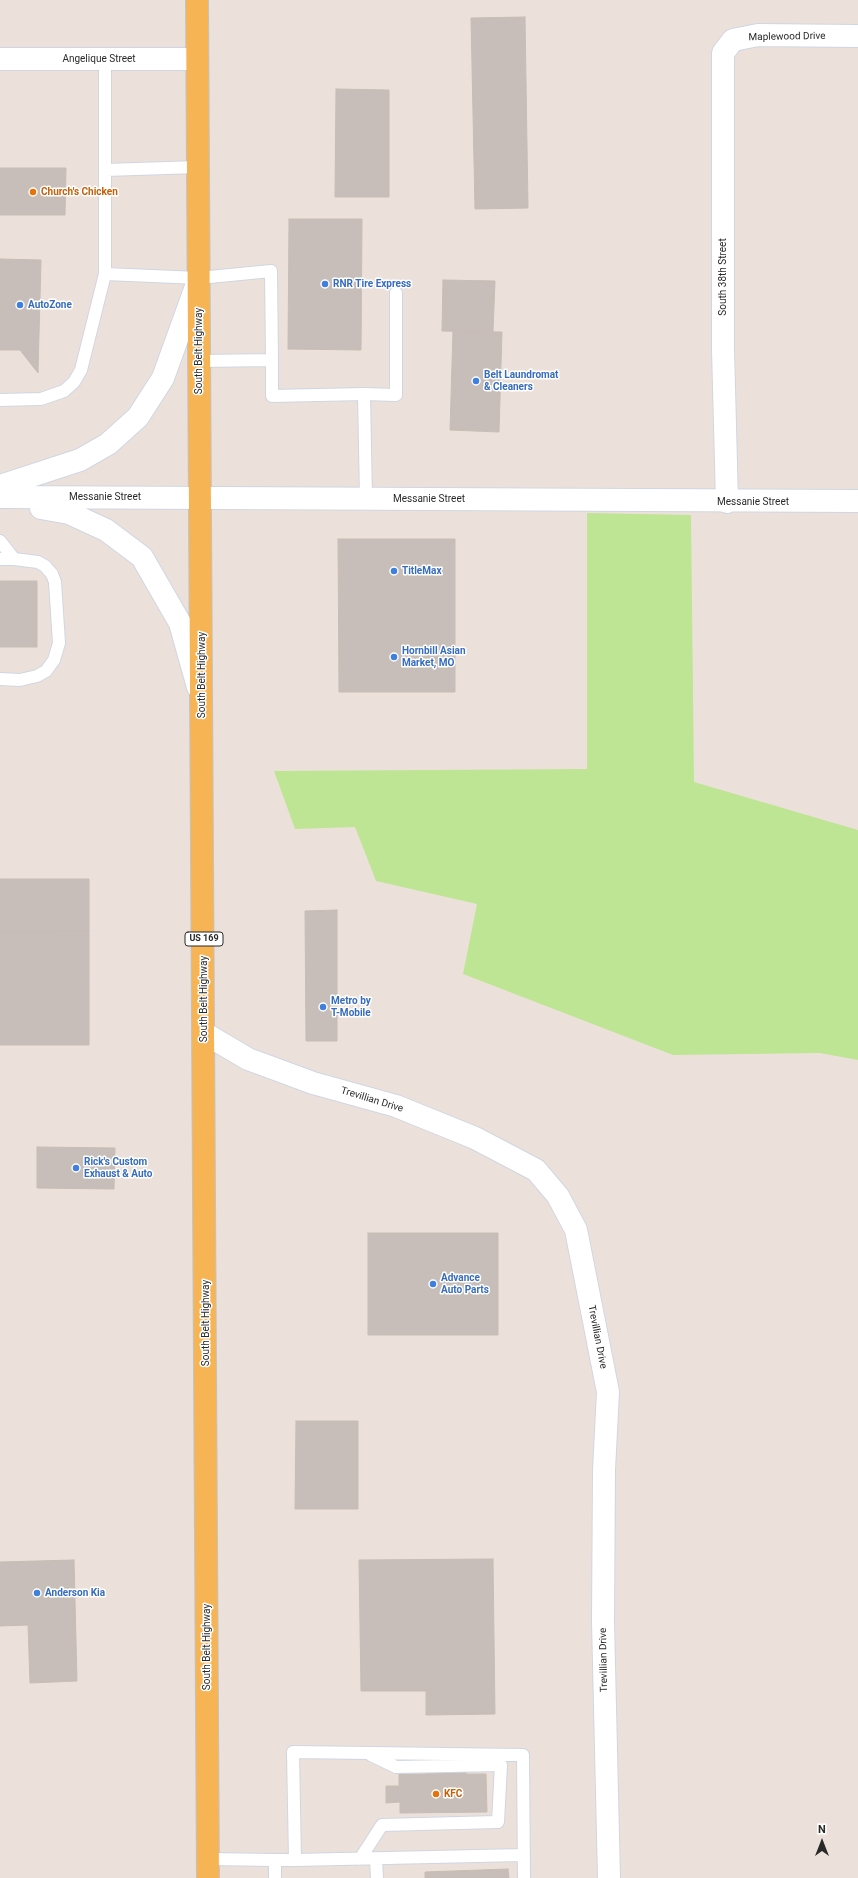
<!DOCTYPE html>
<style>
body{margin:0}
#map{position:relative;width:858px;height:1878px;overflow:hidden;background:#ece1da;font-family:Roboto,sans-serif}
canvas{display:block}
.north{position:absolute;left:802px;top:1822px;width:40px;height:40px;-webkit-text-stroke:3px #fff;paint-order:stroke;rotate:0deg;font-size:11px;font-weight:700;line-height:16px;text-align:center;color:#292929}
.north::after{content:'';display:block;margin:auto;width:14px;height:18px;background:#292929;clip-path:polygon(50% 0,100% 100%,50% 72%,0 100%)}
</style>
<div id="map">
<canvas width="858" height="1878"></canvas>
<div class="north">N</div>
</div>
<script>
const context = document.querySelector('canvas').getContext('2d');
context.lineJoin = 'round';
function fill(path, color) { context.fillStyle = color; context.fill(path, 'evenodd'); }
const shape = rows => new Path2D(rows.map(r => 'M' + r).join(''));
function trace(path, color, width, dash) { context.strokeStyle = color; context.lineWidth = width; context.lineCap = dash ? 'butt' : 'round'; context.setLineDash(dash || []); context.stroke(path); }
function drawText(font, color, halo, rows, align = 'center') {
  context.font = font + ' Roboto,sans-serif'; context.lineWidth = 3; context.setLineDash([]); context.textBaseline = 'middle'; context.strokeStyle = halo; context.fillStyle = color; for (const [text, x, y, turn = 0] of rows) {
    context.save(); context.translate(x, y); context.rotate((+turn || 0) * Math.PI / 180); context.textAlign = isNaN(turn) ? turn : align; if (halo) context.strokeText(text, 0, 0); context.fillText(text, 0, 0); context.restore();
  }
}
const green = shape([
 [587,513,691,515,694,782,858,830,858,1060,820,1053,673,1055,463,974,477,904,376,881,355,827,295,829,274,771,587,769]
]);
const building = shape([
 [525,17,528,208,475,209,471,18,525,17],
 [336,89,389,90,389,197,335,197,336,89],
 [0,168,66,168,65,215,0,215,0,168],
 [289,219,362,219,361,350,288,349,289,219],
 [0,259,41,260,38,373,20,350,0,350,0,259],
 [443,280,495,281,493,332,442,331,443,280],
 [453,331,502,332,499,432,450,430,453,331],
 [338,539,455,539,455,692,339,692,338,539],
 [0,581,37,581,37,647,0,647,0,581],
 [0,879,89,879,89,931,0,932,0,879],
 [337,910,337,1041,306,1041,305,911,337,910],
 [89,931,89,983,0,983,0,932,89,931],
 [0,983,89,983,89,1045,0,1045,0,983],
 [37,1147,115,1148,114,1189,37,1188,37,1147],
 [368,1233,498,1233,498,1335,368,1335,368,1233],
 [296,1421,358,1421,358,1509,295,1509,296,1421],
 [493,1559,495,1714,426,1715,426,1691,361,1691,359,1560,493,1559],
 [74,1560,77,1681,30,1683,28,1625,0,1626,0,1562,74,1560],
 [426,1767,466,1767,466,1774,486,1774,487,1812,400,1813,400,1802,386,1803,386,1786,399,1786,399,1774,426,1774,426,1767],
 [508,1869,509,1878,425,1878,425,1872,508,1869]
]);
const service = shape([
 [105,59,105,274],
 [105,170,198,167],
 [200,361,272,360,272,396,364,394,366,499],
 [364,394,396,395,396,293],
 [0,400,41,399,64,391,74,382,81,370,105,274,199,278,271,271,272,360],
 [0,541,14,559,0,559],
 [0,679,20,680,37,676,46,671,54,660,59,643,55,582,52,574,45,566,38,562,14,559],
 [208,1859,275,1860],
 [360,1859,382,1825,498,1822,501,1765,396,1767,371,1755],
 [376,1859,377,1878],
 [295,1860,523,1855],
 [275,1878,275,1860,295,1860,293,1752,523,1755,524,1878]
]);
const minor = shape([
 [0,59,197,59],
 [727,502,723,349,723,53,733,40,758,35,858,36],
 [204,1033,248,1059,313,1083,396,1106,475,1138,536,1170,558,1196,576,1230,608,1392,604,1470,603,1621,609,1878]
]);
const tertiary = shape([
 [0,486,80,460,108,444,138,417,163,378,198,281],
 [0,497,858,501],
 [41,508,69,513,106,530,142,557,180,623,198,687]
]);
const primary = shape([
 [197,0,208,1878]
]);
const markers = [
 [33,192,4,"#e8710a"],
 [325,284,4,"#3f7fe0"],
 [20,305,4,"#3f7fe0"],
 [476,381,4,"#3f7fe0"],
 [394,571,4,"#3f7fe0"],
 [394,657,4,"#3f7fe0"],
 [323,1007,4,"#3f7fe0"],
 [76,1168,4,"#3f7fe0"],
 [433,1284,4,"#3f7fe0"],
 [37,1593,4,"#3f7fe0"],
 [436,1794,4,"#e8710a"]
];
const shields = [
 [204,939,38]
];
const shieldNames = [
 ["US 169",204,939]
];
const streetNames = [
 ["Maplewood Drive",787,37,-1],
 ["Angelique Street",99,59],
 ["South 38th Street",723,277,-90],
 ["South Belt Highway",199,351,-90],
 ["Messanie Street",105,497],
 ["Messanie Street",429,499],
 ["Messanie Street",753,502],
 ["South Belt Highway",202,675,-90],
 ["South Belt Highway",204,999,-90],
 ["Trevillian Drive",372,1100,17],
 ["South Belt Highway",206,1323,-90],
 ["Trevillian Drive",597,1337,79],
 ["South Belt Highway",207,1647,-90],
 ["Trevillian Drive",604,1660,-91]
];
const foodNames = [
 ["Church's Chicken",41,192],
 ["KFC",444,1794]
];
const shopNames = [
 ["RNR Tire Express",333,284],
 ["AutoZone",28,305],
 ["Belt Laundromat",484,375],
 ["& Cleaners",484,387],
 ["TitleMax",402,571],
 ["Hornbill Asian",402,651],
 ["Market, MO",402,663],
 ["Metro by",331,1001],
 ["T-Mobile",331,1013],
 ["Rick's Custom",84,1162],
 ["Exhaust & Auto",84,1174],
 ["Advance",441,1278],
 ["Auto Parts",441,1290],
 ["Anderson Kia",45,1593]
];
fill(green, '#bee593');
fill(building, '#c7beb9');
trace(building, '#c7bdb3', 1);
trace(service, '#cfd6e3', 14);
trace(minor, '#cfd6e3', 24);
trace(tertiary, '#cfd6e3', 24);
trace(primary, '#c3c3c3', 24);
trace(service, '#fff', 12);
trace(minor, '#fff', 22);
trace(tertiary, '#fff', 22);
trace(primary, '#f6b455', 22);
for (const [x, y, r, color] of markers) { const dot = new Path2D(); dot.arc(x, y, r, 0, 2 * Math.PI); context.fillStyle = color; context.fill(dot); trace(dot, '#fff', 1.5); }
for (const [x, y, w] of shields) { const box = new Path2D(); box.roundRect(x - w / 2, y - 7, w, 14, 3); context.fillStyle = '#fff'; context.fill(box); trace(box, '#292929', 1); }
drawText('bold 9px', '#292929', null, shieldNames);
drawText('10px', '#292929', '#fff', streetNames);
drawText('bold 10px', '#c56008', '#fff', foodNames, 'left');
drawText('bold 10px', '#366cbe', '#fff', shopNames, 'left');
</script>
